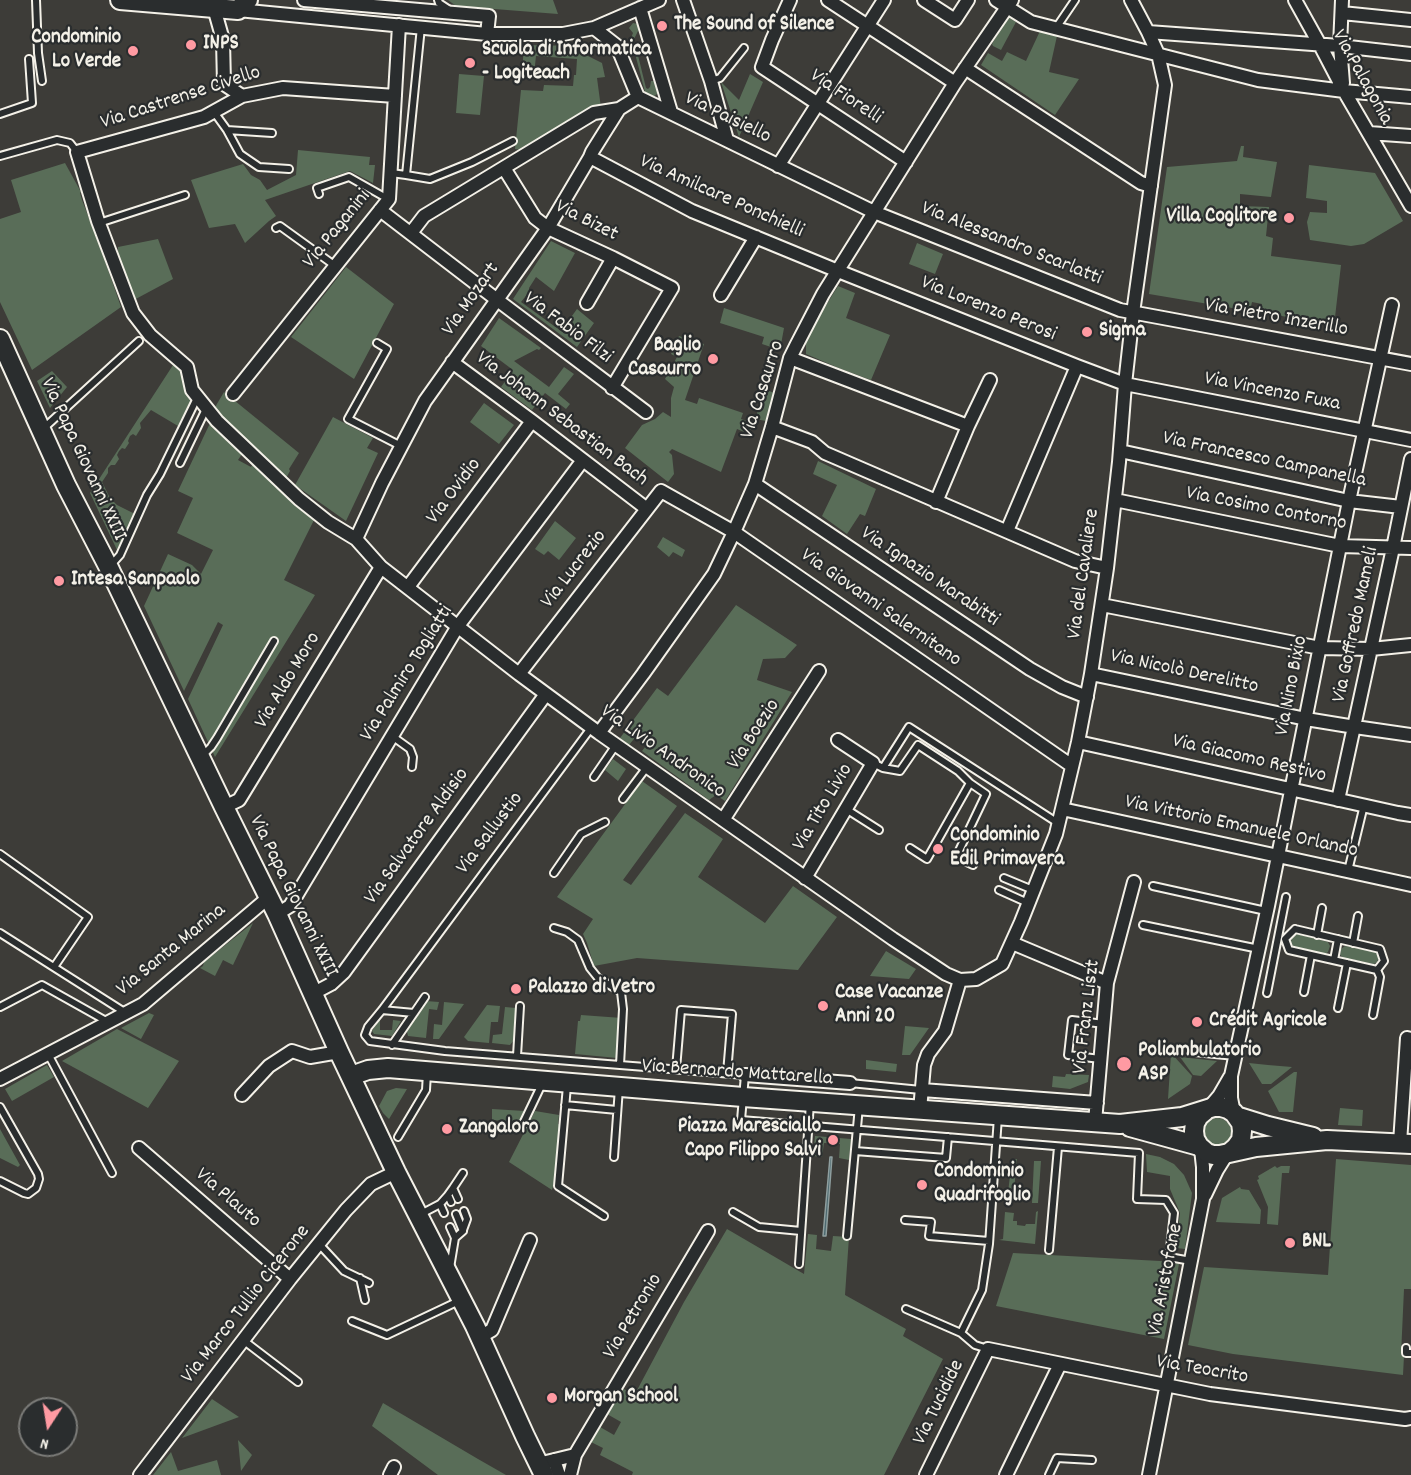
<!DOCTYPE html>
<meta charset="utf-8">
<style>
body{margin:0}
#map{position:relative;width:1411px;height:1475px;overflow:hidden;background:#3d3c38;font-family:Dekko,sans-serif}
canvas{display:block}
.north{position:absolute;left:18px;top:1397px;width:60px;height:60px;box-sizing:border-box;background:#2a2d2e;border:2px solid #7b7b78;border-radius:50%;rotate:192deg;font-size:16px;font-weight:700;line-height:24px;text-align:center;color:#f4f1e8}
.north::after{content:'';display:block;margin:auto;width:21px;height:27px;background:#ff9aa2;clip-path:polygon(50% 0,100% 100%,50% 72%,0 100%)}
</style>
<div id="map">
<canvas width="1411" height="1475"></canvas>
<div class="north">N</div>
</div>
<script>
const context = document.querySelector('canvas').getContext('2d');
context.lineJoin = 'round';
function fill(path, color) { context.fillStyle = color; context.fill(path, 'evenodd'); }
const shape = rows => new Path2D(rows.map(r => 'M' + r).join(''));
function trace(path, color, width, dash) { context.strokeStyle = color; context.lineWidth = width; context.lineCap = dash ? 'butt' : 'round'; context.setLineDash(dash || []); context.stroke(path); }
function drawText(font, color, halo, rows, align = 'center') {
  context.font = font + ' Dekko,sans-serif'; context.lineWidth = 4.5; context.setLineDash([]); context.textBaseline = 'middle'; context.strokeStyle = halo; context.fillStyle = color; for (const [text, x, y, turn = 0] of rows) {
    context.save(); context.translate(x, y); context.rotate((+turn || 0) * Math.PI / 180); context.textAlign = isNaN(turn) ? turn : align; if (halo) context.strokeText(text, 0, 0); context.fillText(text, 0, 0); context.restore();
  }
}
const green = shape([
 [448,0,553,0,558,14,456,6],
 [1008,17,1016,22,1001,50,993,46,992,44],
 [633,23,638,24,640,27,634,39,646,88,648,89,650,87,651,81,657,81,657,94,652,98,646,96,631,38,633,33,629,28],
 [1040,31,1057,36,1049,72,1079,79,1055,115,981,65,988,53,1002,61,1007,52,1026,61],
 [524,45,582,46,586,55,602,63,605,77,597,78,601,108,521,150,515,149,521,90,543,91,544,85,573,86,574,75,576,75,577,59,536,56,534,74,522,73],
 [459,74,484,76,480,115,456,113],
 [750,74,763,82,739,137,721,82,739,100],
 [1241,146,1244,146,1243,157,1277,162,1271,197,1240,194,1240,206,1269,207,1266,236,1273,238,1271,256,1341,265,1334,326,1261,312,1262,304,1252,302,1250,311,1149,294,1167,167,1237,161],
 [298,150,370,157,369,165,375,165,373,183,350,171,265,200,276,216,269,221,245,243,235,224,209,228,191,180,243,164,251,175,260,180,267,190,296,175],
 [65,163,81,192,80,193,82,200,103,255,121,307,32,370,0,302,0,219,21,212,11,180],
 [1309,165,1375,173,1403,221,1364,244,1351,246,1310,240,1307,222,1310,212,1327,213,1327,201,1306,198],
 [158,239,173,279,132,301,118,260,118,247],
 [551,241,575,253,554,291,536,277,529,288,529,292,521,302,561,331,577,309,594,323,577,347,513,299],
 [917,243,943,254,935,274,909,264],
 [346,267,394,304,354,379,291,337],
 [838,286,855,293,846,318,890,335,871,380,841,369,806,354,806,341,810,331],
 [724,308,784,328,780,350,762,344,764,337,720,323],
 [499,318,541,348,539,350,537,349,514,361,549,387,564,367,574,374,558,394,570,404,566,409,545,393,532,410,501,387,513,370,481,346],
 [679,336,704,344,685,400,697,404,699,398,743,413,741,419,753,423,749,434,737,429,721,472,672,449,669,452,672,455,674,474,668,482,625,448,642,425,655,419,663,412,671,417,671,398,674,387,665,379,677,357,671,354],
 [175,362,185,374,191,401,178,426,151,410,140,423,141,428,136,436,133,434,130,436,128,441,129,443,125,449,122,448,119,451,117,455,119,459,115,465,111,465,108,468,108,473,102,482,112,502,114,502,117,505,135,514,117,550,90,493],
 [52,371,67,387,50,408,37,381],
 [765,389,776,394,766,421,755,419],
 [224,392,299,453,289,469,290,471,285,480,255,455,214,409],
 [484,403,514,425,499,444,470,422],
 [333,417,373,438,367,448,378,453,346,521,295,485],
 [211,421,244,451,238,460,251,467,254,461,282,490,314,520,284,580,315,595,215,757,188,699,223,625,218,622,184,691,144,606,168,554,192,565,201,574,213,550,177,533,193,498,178,491],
 [818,461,876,489,865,516,860,514,847,534,822,516,837,485,813,474],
 [555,521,576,538,559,560,548,551,544,555,535,549],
 [663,537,685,550,682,557,673,552,669,557,657,547],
 [736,605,797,645,785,658,763,659,757,680,792,692,725,801,716,795,709,800,642,751,649,742,638,734,629,745,620,738,657,688,668,696],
 [613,759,626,769,618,781,605,770],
 [642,781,677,806,623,880,631,885,685,813,723,839,698,877,765,923,793,886,837,917,798,970,637,958,594,966,587,943,583,934,593,919,557,897],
 [253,923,233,965,223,960,215,976,200,968,203,966,204,962],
 [1297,934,1328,942,1330,946,1328,952,1325,954,1293,946,1291,942,1292,937],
 [1345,946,1377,952,1379,957,1377,962,1374,964,1344,958,1340,955,1341,949],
 [886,951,916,969,909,979,870,976],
 [426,1001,439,1002,437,1010,429,1009,426,1038,408,1036,406,1028],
 [444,1002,464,1004,439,1039,433,1039,434,1024,442,1025],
 [487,1005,500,1006,498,1022,491,1022,489,1043,468,1041,464,1037],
 [505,1007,516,1008,514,1040,510,1045,492,1043,493,1035,502,1034],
 [149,1013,154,1015,141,1039,121,1028],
 [581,1015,622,1018,617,1058,575,1054,578,1021,580,1021],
 [380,1018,380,1030,392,1030,393,1020,401,1021,392,1036,374,1034,372,1031],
 [905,1026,929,1028,910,1055,902,1055],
 [117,1029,179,1061,148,1108,62,1061],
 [1171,1053,1192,1076,1190,1084,1168,1099],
 [1180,1057,1217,1061,1201,1076,1193,1075],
 [866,1060,897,1064,896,1072,866,1069],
 [1249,1063,1268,1065,1292,1067,1271,1084,1262,1084],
 [47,1065,54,1077,12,1101,5,1089],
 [1294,1072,1297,1072,1293,1112,1279,1112,1268,1091],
 [1066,1074,1089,1075,1088,1082,1070,1089,1052,1087,1053,1076,1065,1077],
 [396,1088,407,1089,389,1119,383,1113,379,1106,387,1091],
 [1340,1108,1363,1110,1362,1126,1338,1125],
 [492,1109,525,1111,519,1122,492,1120],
 [535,1111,559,1115,558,1124,560,1124,556,1175,552,1190,509,1162],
 '1203 1132a14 14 0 1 1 28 0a14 14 0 1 1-28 0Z',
 [0,1129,20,1165,18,1167,0,1158],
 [815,1136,851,1139,849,1160,839,1158,840,1144,824,1143,822,1157,813,1156],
 [1146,1154,1160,1157,1174,1164,1184,1175,1192,1193,1185,1249,1176,1248,1180,1213,1170,1189,1170,1176,1147,1172],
 [1012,1159,1017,1159,1013,1201,1007,1201],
 [1336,1159,1411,1165,1411,1289,1404,1289,1401,1355,1404,1356,1403,1375,1233,1354,1188,1345,1204,1267,1328,1275],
 [1034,1161,1041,1161,1038,1203,1032,1203],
 [1275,1166,1277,1168,1281,1166,1290,1166,1289,1173,1282,1173,1278,1225,1267,1224,1268,1207,1257,1180,1259,1179,1258,1176],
 [1240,1187,1241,1189,1249,1190,1261,1210,1260,1224,1216,1222,1222,1198],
 [1038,1211,1035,1244,999,1240,1003,1239,1005,1212,1014,1213,1013,1221,1017,1221,1017,1225,1025,1226,1026,1224,1035,1224,1036,1212],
 [727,1229,804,1274,808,1234,817,1235,816,1249,831,1251,833,1236,849,1237,845,1295,906,1329,903,1336,943,1359,884,1475,632,1475,633,1472,600,1455,603,1448,591,1442,600,1427,614,1435,621,1422,607,1414,621,1388,635,1394,684,1302],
 [1013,1253,1160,1261,1179,1264,1164,1339,996,1306],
 [212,1399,239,1417,182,1438],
 [383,1403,478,1459,506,1475,438,1475,372,1426],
 [238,1440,252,1455,241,1471],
 [171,1452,178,1471,217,1460,221,1475,153,1475]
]);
const water = shape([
 [830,1157,832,1157,826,1236,823,1236,830,1157]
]);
const lane = shape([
 [36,0,38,53,42,81],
 [438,0,439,3,448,9],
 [1056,28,1075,0],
 [711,81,720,78,744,48],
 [214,112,227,130,272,133],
 [0,114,32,103,29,59],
 [227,130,240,154,259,167,289,169],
 [0,156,57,140,70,143,77,152],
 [391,173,406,175,421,27],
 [406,175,430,179,472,162,513,141],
 [319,194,317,188,349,177,388,199],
 [99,223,185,195],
 [276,228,280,226,334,265],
 [377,343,387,349,348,419,401,446],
 [44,428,139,341],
 [180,463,206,409],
 [111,565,120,555,147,495,160,474,197,398],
 [591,728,382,1010,368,1027,365,1035,370,1041,445,1051,745,1075,741,1120,1139,1153,1137,1199,1166,1200,1174,1213,1169,1257,1191,1261],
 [392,736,410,749,413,757,412,767],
 [203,755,211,747,217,738,274,641],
 [873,763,883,768,909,727,1058,823],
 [883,768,900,771,918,745,958,771,970,783,927,859,910,848],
 [594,777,616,745],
 [970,783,986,794,956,857,973,865],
 [623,799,647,767],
 [846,809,879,830],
 [0,854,88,917,54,967],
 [1348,871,1364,805],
 [554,873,581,834,605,822],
 [1004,878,1033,890],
 [1153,886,1266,911],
 [999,890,1028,903],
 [1143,925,1259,949],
 [554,928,567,932,578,940,590,968,598,978,621,992,623,1009,620,1065],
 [1295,929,1380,949,1384,961,1377,970,1289,950,1285,939,1295,929],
 [0,933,126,1013],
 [1317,935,1322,908],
 [1353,943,1358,916],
 [1334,960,1338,939],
 [1304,992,1311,955],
 [1267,993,1286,897],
 [0,1007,42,985,108,1022],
 [1338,1008,1347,963],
 [382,1010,414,1013],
 [1373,1015,1380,977,1377,970],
 [392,1045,425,997],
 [1175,1050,1235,1056],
 [48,1054,112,1173],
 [517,1056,520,1006],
 [1100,1059,1068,1055,1072,1020,1104,1024],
 [676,1069,681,1010,732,1014,727,1073],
 [850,1083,921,1090],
 [567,1086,558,1186,604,1216],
 [565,1105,617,1110],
 [0,1107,38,1174,39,1179,36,1188,28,1194,24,1193,0,1181],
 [521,1128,542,1084],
 [398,1137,426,1090,427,1073],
 [855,1151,946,1158,948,1137],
 [614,1157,619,1088],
 [453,1188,463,1173],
 [451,1202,448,1195,453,1188,458,1199],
 [440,1204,444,1213],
 [733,1212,759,1227,801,1231],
 [419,1215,440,1204,448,1195],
 [905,1220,931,1222,929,1236,989,1241],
 [450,1227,455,1238,463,1231,456,1214],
 [463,1230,467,1219,464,1211],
 [847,1236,859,1106],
 [319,1244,344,1271,369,1283],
 [1049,1250,1058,1147],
 [799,1264,810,1103],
 [450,1268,455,1238],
 [360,1278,365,1300],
 [906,1309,961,1333,982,1290,989,1244,998,1117],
 [352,1321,387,1335,461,1300],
 [961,1333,975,1345,988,1349],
 [243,1340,298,1382],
 [1406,1348,1406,1353,1411,1353],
 [1049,1475,1057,1458,1092,1460]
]);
const street = shape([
 [304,0,489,16,487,34],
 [683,0,711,81,727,140],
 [790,0,772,40,762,67,906,162],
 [828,0,955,83],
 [924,0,955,20,968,0],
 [996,0,1031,22,1258,80,1344,91,1411,97],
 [1295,0,1320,45,1344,91,1411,206],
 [1342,0,1340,46,1343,83],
 [214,8,223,40,224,84,242,96],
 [640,8,671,112],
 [238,10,487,34,563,34,594,28,659,0],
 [1342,13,1411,20],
 [594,28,617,46,638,97,874,212,1120,310,1411,364],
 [1148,32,1340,46,1411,54],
 [965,68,1141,183,1151,186],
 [395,96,283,88,242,96,204,117,77,152,98,221,133,313,150,335,187,367,192,390,217,421,299,499,328,522,356,539,381,567,519,674,599,733,893,939,946,974,960,980],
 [1369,133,1411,136],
 [590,157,692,211,838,271,1077,366,1125,384,1411,440],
 [778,166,884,0],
 [504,168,535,218,548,228,613,258,672,288,612,388],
 [380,210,496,299,646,412],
 [411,233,424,216,594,113,619,109],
 [721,295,756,237],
 [587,303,613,258],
 [790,358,968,426],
 [452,362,532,421,647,509],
 [233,394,389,199,399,25],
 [772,427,812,442,825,453,1075,561,1107,568],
 [1120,451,1349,501,1401,507],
 [755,484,1030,669,1062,687,1087,697],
 [1115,500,1340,546,1411,548],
 [936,502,968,426,990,380],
 [1007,531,1077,366],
 [356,539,382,483,425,401,548,228,590,157,592,152,619,109,638,97],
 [408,587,532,421],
 [1102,605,1320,648,1371,649,1411,645],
 [519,674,661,491,734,532,1072,766],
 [1091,674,1306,719,1355,727,1411,735],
 [599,733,643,674,714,574,734,532,755,484,772,427,790,358,796,346,823,294,955,83,1012,0],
 [1078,742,1398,813,1411,815],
 [1338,800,1393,548,1411,459],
 [224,807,239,800,381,567],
 [1062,809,1411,885],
 [723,820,819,671],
 [805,878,873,763,838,740],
 [277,914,290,906,458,626,583,460],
 [1012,943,1107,983],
 [314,993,331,984,344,972,546,694],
 [745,1075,850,1083],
 [0,1079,143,1004,269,897],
 [922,1090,1097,1103],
 [242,1095,269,1066,292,1051,310,1057,339,1052],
 [1208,1109,1219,1096,1230,1077],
 [920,1110,924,1065,928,1054,945,1031,960,980,976,979,1002,964,1021,922,1056,834,1078,742,1091,674,1107,568,1119,462,1125,384,1133,313,1165,85,1158,54,1148,32,1131,0],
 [1234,1113,1231,1098,1231,1076,1268,906,1349,501,1392,305],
 [1095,1122,1107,983,1134,882],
 [1400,1143,1407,1038,1411,1039],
 [139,1148,290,1279],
 [1205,1195,1217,1170,1227,1154],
 [480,1337,492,1330,530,1240],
 [554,1460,559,1475],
 [538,1464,575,1455],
 [140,1475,290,1279,346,1210,371,1184,396,1172],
 [390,1475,394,1467],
 [570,1475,575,1455,708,1231],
 [926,1475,988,1349,1210,1394,1405,1419,1411,1418],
 [1006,1475,1060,1364],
 [1149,1475,1203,1199,1203,1167,1201,1149]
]);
const secondary = shape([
 [120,0,238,10,248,0],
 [0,339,66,485,109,568,224,807,277,914,339,1052,396,1172,475,1326,525,1436,544,1475],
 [351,1076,368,1070,388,1068,743,1097,1120,1124,1182,1117,1214,1107,1221,1107,1228,1109,1234,1113,1241,1123,1242,1131,1241,1140,1236,1147,1229,1153,1220,1155,1213,1155,1207,1153,1199,1146,1195,1139,1194,1131,1195,1123,1199,1116,1205,1111],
 [1236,1116,1268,1126,1313,1137],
 [1130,1127,1199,1146],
 [1229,1153,1256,1147,1327,1140,1411,1144]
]);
const markers = [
 [662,26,6,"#ff9aa2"],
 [191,45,6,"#ff9aa2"],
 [133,51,6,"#ff9aa2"],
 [470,63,6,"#ff9aa2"],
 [1289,218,6,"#ff9aa2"],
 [1087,332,6,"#ff9aa2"],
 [713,359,6,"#ff9aa2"],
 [59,581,6,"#ff9aa2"],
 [938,849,6,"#ff9aa2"],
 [516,989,6,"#ff9aa2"],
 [823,1006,6,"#ff9aa2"],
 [1197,1022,6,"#ff9aa2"],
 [1124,1064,8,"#ff9aa2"],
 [447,1129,6,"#ff9aa2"],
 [833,1140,6,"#ff9aa2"],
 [922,1185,6,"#ff9aa2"],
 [1290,1243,6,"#ff9aa2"],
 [552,1398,6,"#ff9aa2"]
];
const poiNames = [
 ["The Sound of Silence",674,26],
 ["Condominio",121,39,"right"],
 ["Lo Verde",121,63,"right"],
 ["INPS",203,45],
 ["Scuola di Informatica",482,51],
 ["- Logiteach",482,75],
 ["Villa Coglitore",1277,218,"right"],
 ["Sigma",1099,332],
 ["Baglio",701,347,"right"],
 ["Casaurro",701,371,"right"],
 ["Intesa Sanpaolo",71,581],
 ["Condominio",950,837],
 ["Edil Primavera",950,861],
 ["Palazzo di Vetro",528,989],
 ["Case Vacanze",835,994],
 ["Anni 20",835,1018],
 ["Crédit Agricole",1209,1022],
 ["Poliambulatorio",1138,1052],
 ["ASP",1138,1076],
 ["Piazza Maresciallo",821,1128,"right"],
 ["Capo Filippo Salvi",821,1152,"right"],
 ["Zangaloro",459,1129],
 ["Condominio",934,1173],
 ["Quadrifoglio",934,1197],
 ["BNL",1302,1243],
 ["Morgan School",564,1398]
];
const streetNames = [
 ["Via Palagonia",1361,78,61],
 ["Via Fiorelli",845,98,34],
 ["Via Castrense Civello",181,99,-18],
 ["Via Paisiello",727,119,26],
 ["Via Amilcare Ponchielli",721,198,24],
 ["Via Bizet",586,222,27],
 ["Via Paganini",338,230,-51],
 ["Via Alessandro Scarlatti",1011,245,22],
 ["Via Mozart",472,300,-55],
 ["Via Lorenzo Perosi",988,310,22],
 ["Via Pietro Inzerillo",1276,319,10],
 ["Via Fabio Filzi",567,329,37],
 ["Via Casaurro",764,390,-72],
 ["Via Vincenzo Fuxa",1272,393,11],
 ["Via Johann Sebastian Bach",561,420,37],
 ["Via Papa Giovanni XXIII",82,460,65],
 ["Via Francesco Campanella",1264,461,12],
 ["Via Ovidio",455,492,-53],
 ["Via Cosimo Contorno",1266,510,11],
 ["Via Lucrezio",575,570,-52],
 ["Via del Cavaliere",1085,574,-82],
 ["Via Ignazio Marabitti",929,578,34],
 ["Via Giovanni Salernitano",880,609,35],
 ["Via Goffredo Mameli",1357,625,-78],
 ["Via Nicolò Derelitto",1184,673,12],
 ["Via Palmiro Togliatti",408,674,-58],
 ["Via Aldo Moro",289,681,-59],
 ["Via Nino Bixio",1293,686,-79],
 ["Via Boezio",755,735,-57],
 ["Via Livio Andronico",662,753,35],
 ["Via Giacomo Restivo",1249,760,13],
 ["Via Tito Livio",824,808,-59],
 ["Via Vittorio Emanuele Orlando",1241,828,12],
 ["Via Sallustio",491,834,-53],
 ["Via Salvatore Aldisio",418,837,-54],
 ["Via Papa Giovanni XXIII",292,897,64],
 ["Via Santa Marina",172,951,-39],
 ["Via Franz Liszt",1088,1017,-83],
 ["Via Bernardo Mattarella",737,1074,4],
 ["Via Plauto",227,1199,41],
 ["Via Aristofane",1167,1280,-79],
 ["Via Marco Tullio Cicerone",247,1305,-52],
 ["Via Petronio",634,1317,-59],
 ["Via Teocrito",1202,1371,10],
 ["Via Tucidide",940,1403,-64]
];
fill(green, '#596d58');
fill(water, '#4c696f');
trace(water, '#8f9f9f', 1.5);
trace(lane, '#f4f1e8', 10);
trace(street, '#f4f1e8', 16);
trace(secondary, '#f4f1e8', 22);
trace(lane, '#2a2d2e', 6);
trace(street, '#2a2d2e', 12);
trace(secondary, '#2a2d2e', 18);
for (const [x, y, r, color] of markers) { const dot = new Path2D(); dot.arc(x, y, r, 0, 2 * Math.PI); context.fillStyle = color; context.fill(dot); trace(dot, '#2a2d2e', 2); }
drawText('bold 21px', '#f4f1e8', '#2a2d2e', poiNames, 'left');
drawText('21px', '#f4f1e8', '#2a2d2e', streetNames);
</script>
